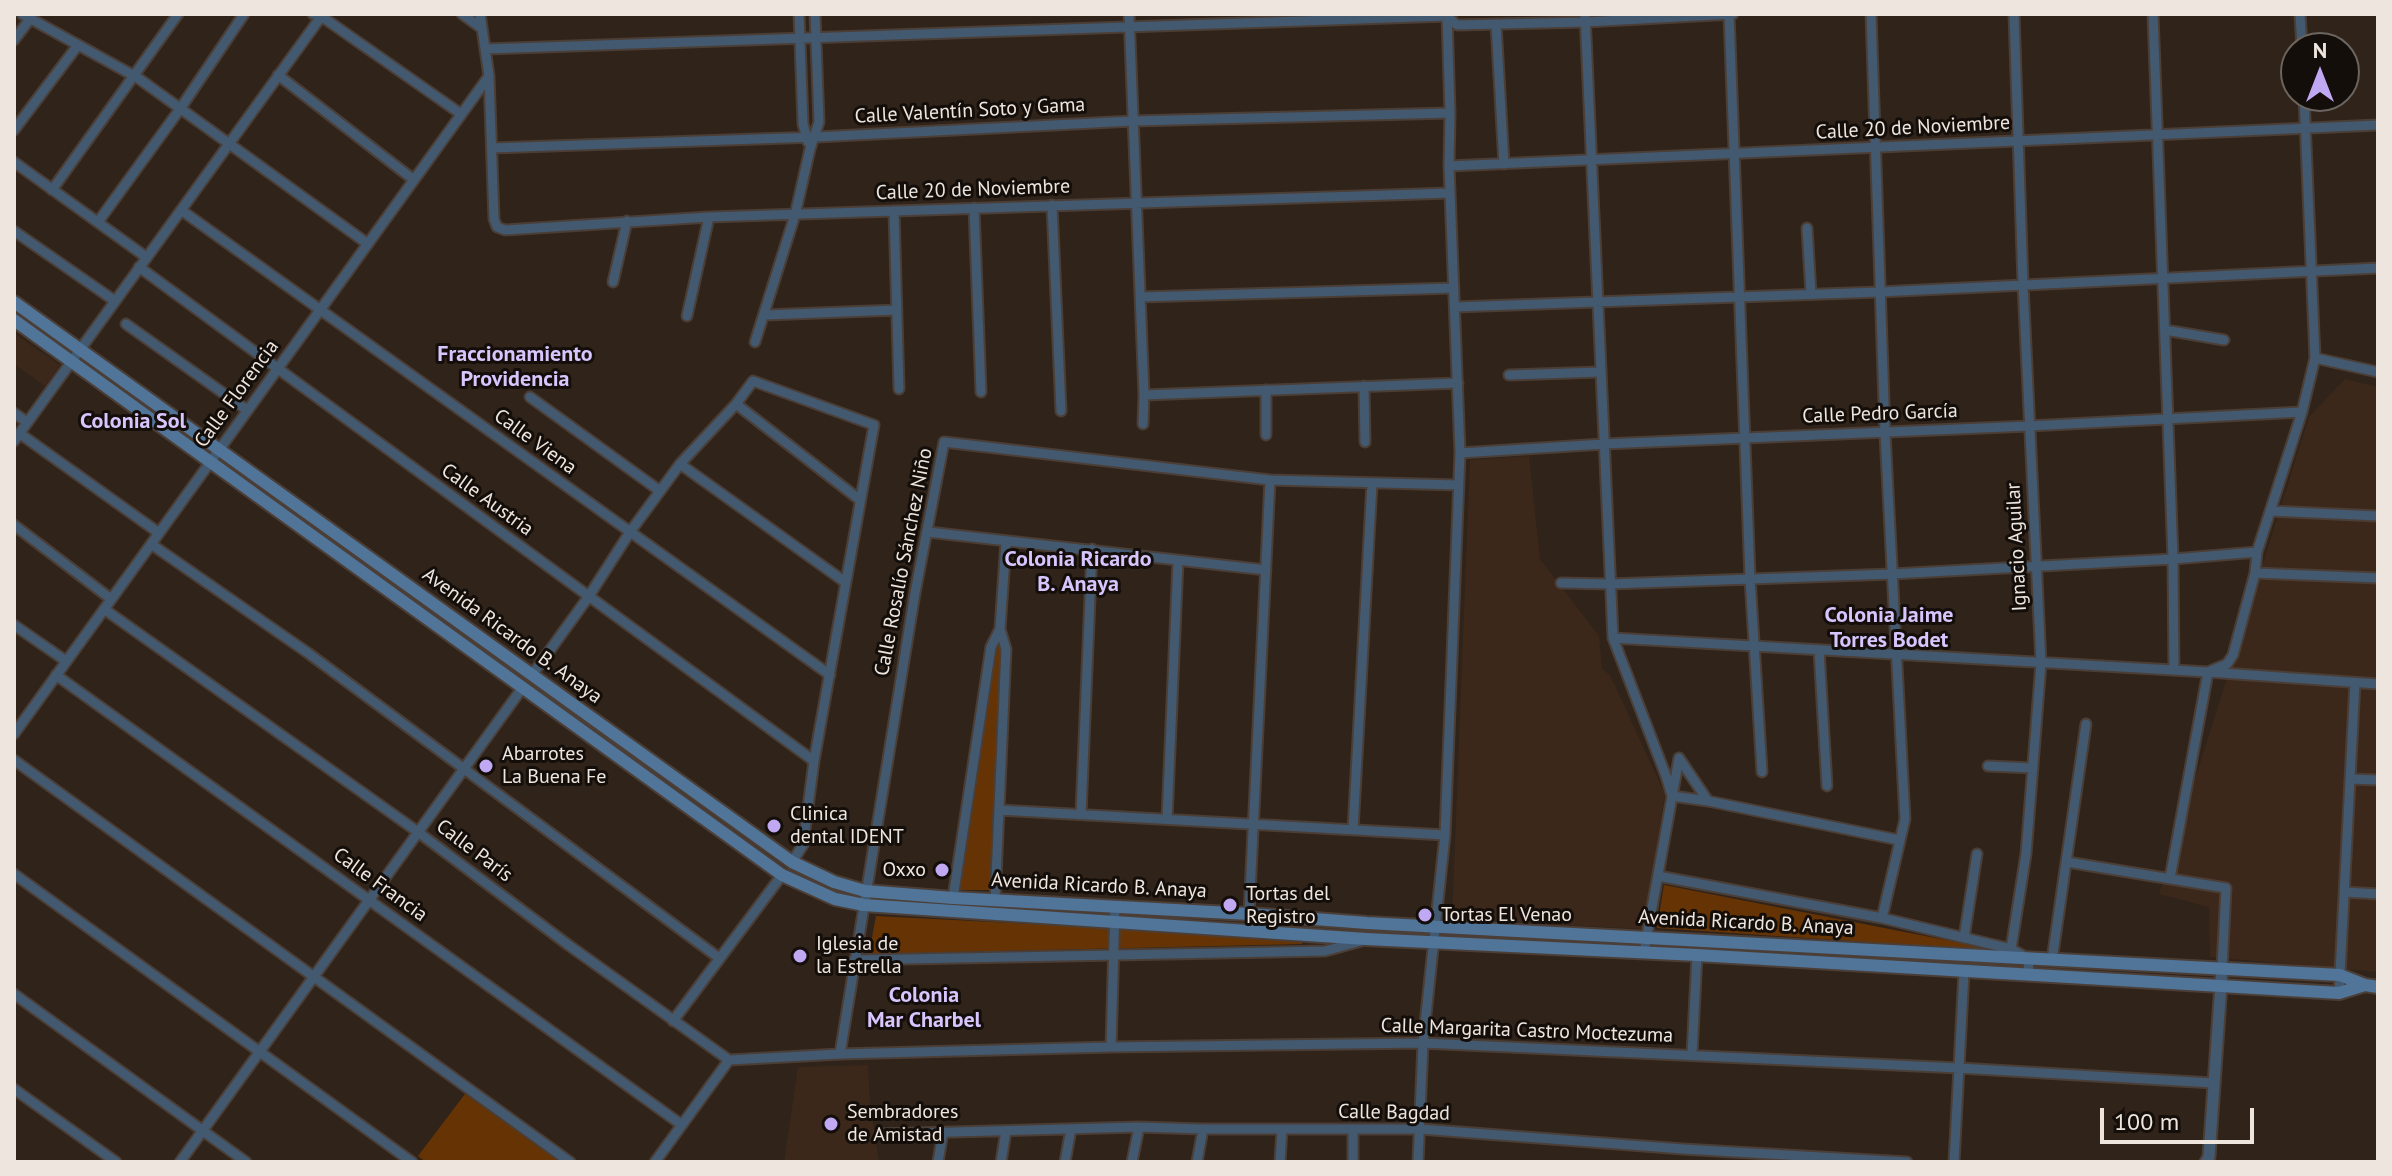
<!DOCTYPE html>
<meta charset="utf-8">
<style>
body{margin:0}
#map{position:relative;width:2392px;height:1176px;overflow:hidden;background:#30231a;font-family:"PT Sans",sans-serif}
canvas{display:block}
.frame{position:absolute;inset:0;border:16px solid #eee5df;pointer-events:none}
.north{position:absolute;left:2280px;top:32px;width:80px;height:80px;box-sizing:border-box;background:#140e0a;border:2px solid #6b645f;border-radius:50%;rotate:0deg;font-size:22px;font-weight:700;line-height:32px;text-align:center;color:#eee5df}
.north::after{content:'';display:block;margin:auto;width:28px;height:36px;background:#c1a8f3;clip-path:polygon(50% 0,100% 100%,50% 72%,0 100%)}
.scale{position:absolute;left:2100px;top:1108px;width:154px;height:36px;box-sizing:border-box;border:4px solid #eee5df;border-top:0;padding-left:10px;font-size:24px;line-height:28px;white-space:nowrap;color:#eee5df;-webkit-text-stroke:6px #140e0a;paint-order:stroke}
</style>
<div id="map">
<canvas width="2392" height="1176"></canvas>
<div class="frame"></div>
<div class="north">N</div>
<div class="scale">100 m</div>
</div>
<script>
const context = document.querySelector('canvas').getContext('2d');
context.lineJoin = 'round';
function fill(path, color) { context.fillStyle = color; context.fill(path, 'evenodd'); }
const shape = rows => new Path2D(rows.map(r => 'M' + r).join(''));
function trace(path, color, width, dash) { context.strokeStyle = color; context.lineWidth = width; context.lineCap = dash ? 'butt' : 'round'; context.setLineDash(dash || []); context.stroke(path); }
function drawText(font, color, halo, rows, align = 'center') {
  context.font = font + ' "PT Sans",sans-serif'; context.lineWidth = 6; context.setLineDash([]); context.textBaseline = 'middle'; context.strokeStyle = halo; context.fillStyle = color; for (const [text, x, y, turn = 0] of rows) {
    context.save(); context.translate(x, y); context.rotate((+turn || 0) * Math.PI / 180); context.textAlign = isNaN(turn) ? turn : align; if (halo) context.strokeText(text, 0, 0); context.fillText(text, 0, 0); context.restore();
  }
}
const built = shape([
 [14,333,60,365,45,386,14,364],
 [2345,379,2378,387,2378,972,2210,957,2209,907,2159,894,2309,417],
 [1529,456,1540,559,1599,636,1602,669,1610,675,1665,794,1643,929,1452,919,1470,460],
 [868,1065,870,1103,879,1162,784,1162,798,1067]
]);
const green = shape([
 [1000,645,1003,648,990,890,957,890,996,647],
 [1664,885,2002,951,1657,928],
 [876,916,1302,938,1302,944,869,954],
 [465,1094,562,1162,426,1162,418,1156]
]);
const minor = shape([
 [22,14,138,78,368,244],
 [313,14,321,16,461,114],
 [462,14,480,27],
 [480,14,489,76,494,219,497,227,505,230,709,217,1450,193],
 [799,14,803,124,808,142],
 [1129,14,1144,395,1143,424],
 [1585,14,1613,638,1666,776,1672,796,1708,801,1899,840],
 [1729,14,1750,578,1762,772],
 [1871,14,1885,433,1905,819,1882,918],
 [2153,14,2173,559,2174,670],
 [2300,14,2302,48],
 [1496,24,1504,164],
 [14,40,30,19],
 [485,49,1447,16,1457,25,1585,22,1733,14],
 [278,75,414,180],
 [14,130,78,45],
 [492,148,816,137,1133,121,1450,113],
 [14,162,146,257],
 [1449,166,2378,125],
 [52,190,178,14],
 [1052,205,1061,411],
 [974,208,981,392],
 [181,210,830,675],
 [894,211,899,389],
 [98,222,180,109,244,14],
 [1807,228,1811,294],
 [14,231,115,301],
 [139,267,814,761],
 [613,282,627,221],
 [1140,297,1454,288],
 [1455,307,1879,292,2378,268],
 [765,315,897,310],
 [687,316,709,217],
 [126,324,247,410],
 [2165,330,2224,340],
 [755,342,795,215,810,149,819,122,815,14],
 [2315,358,2378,372],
 [1509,375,1600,372],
 [1364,386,1365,442],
 [1266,390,1266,435],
 [1144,395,1458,383],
 [530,397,660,491],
 [736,404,860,500],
 [14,413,27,422],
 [19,433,159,533],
 [14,441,323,14],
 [1460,453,1604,444,2029,426,2302,412],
 [680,464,845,582],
 [2270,511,2378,516],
 [14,525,111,599],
 [928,532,1266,570],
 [151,544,308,653,719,958],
 [2255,573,2378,578],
 [1561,583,1610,584,1892,574,2173,559,2257,552],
 [104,609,418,832,567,944,729,1060,840,1054,1111,1047,1423,1043,1959,1068,2213,1083],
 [14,625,66,661],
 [1613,638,2208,672,2378,684],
 [1819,650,1827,786],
 [56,675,682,1125],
 [532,675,589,596,630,532,680,464,736,404,753,381,874,425,814,761,803,845,792,862],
 [14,734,489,76],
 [1679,758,1708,801],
 [14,760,570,1162],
 [1988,766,2033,768],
 [2350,779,2378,780],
 [999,810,1445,835],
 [1081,814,1092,549],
 [1167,819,1178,561],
 [1353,830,1372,483],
 [2067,862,2226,888,2222,969],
 [14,874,412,1162],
 [1658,876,1882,918,2011,949,2029,959,2028,975],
 [2170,878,2208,672,2227,664,2233,655,2255,573,2257,552,2302,412,2315,358,2304,96],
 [2345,892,2378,894],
 [953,898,991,647,1000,629],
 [995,900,1006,649,1000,629,1006,542],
 [1249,914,1270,480],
 [1964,938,1977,854],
 [2011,949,2026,854,2041,663,2023,284,2014,14],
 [1644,952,1679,758],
 [854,960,1325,951,1365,940],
 [2052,960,2086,724],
 [2339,993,2355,683],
 [14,994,246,1162],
 [673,1021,782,875],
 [1111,1047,1115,906],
 [840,1054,915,593,944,442,1270,480,1458,485],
 [1692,1055,1697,955],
 [14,1089,116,1162],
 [879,1134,1139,1127,1203,1129,1420,1129,1683,1149,1907,1162],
 [180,1162,523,687],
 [655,1162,729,1060],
 [938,1162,943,1132],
 [1001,1162,1006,1131],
 [1065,1162,1071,1129],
 [1132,1162,1139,1127],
 [1197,1162,1203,1129],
 [1280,1162,1282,1129],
 [1353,1162,1353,1129],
 [1418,1162,1423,1043,1445,835,1460,453,1449,166,1450,113,1447,15],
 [1954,1162,1964,972]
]);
const tertiary = shape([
 [2206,1162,2209,1157,2222,969]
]);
const secondary = shape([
 [14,302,792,862,834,882,865,891,953,898,1249,914,1367,923,2340,975,2365,985,2378,987],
 [14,320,782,875,835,899,864,905,1366,939,1697,955,2339,993,2365,985]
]);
const markers = [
 [486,766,8,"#c1a8f3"],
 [774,826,8,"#c1a8f3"],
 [942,870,8,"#c1a8f3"],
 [1230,905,8,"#c1a8f3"],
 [1425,915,8,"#c1a8f3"],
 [800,956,8,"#c1a8f3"],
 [831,1124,8,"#c1a8f3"]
];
const streetNames = [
 ["Calle Valentín Soto y Gama",970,111,-3],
 ["Calle 20 de Noviembre",1913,128,-3],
 ["Calle 20 de Noviembre",973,190,-2],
 ["Calle Florencia",237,394,-54],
 ["Calle Pedro García",1880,414,-2],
 ["Calle Viena",535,442,36],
 ["Calle Austria",487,500,36],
 ["Ignacio Aguilar",2017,547,-93],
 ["Calle Rosalío Sánchez Niño",904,562,-79],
 ["Avenida Ricardo B. Anaya",512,636,36],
 ["Calle París",474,851,37],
 ["Calle Francia",380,885,36],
 ["Avenida Ricardo B. Anaya",1099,886,3],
 ["Avenida Ricardo B. Anaya",1746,923,3],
 ["Calle Margarita Castro Moctezuma",1527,1031,2],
 ["Calle Bagdad",1394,1113,1]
];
const poiNames = [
 ["Abarrotes",502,754],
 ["La Buena Fe",502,777],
 ["Clinica",790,814],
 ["dental IDENT",790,837],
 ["Oxxo",926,870,"right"],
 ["Tortas del",1246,894],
 ["Registro",1246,917],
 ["Tortas El Venao",1441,915],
 ["Iglesia de",816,944],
 ["la Estrella",816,967],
 ["Sembradores",847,1112],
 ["de Amistad",847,1135]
];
const neighbourhoodNames = [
 ["Fraccionamiento",515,355],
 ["Providencia",515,380],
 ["Colonia Sol",133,422],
 ["Colonia Ricardo",1078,560],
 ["B. Anaya",1078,585],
 ["Colonia Jaime",1889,616],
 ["Torres Bodet",1889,641],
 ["Colonia",924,996],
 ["Mar Charbel",924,1021]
];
fill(built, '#3b281b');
fill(green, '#663404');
trace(minor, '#4b3e36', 13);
trace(tertiary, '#4b3e36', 15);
trace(secondary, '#4b3e36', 16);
trace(minor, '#425970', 9);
trace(tertiary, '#425970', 11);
trace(secondary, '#517499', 12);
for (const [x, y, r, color] of markers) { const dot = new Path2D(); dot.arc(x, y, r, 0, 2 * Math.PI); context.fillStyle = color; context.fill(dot); trace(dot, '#140e0a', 3); }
drawText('20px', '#eee5df', '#140e0a', streetNames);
drawText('20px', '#eee5df', '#140e0a', poiNames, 'left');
drawText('bold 22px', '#d7c5fe', '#140e0a', neighbourhoodNames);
</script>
